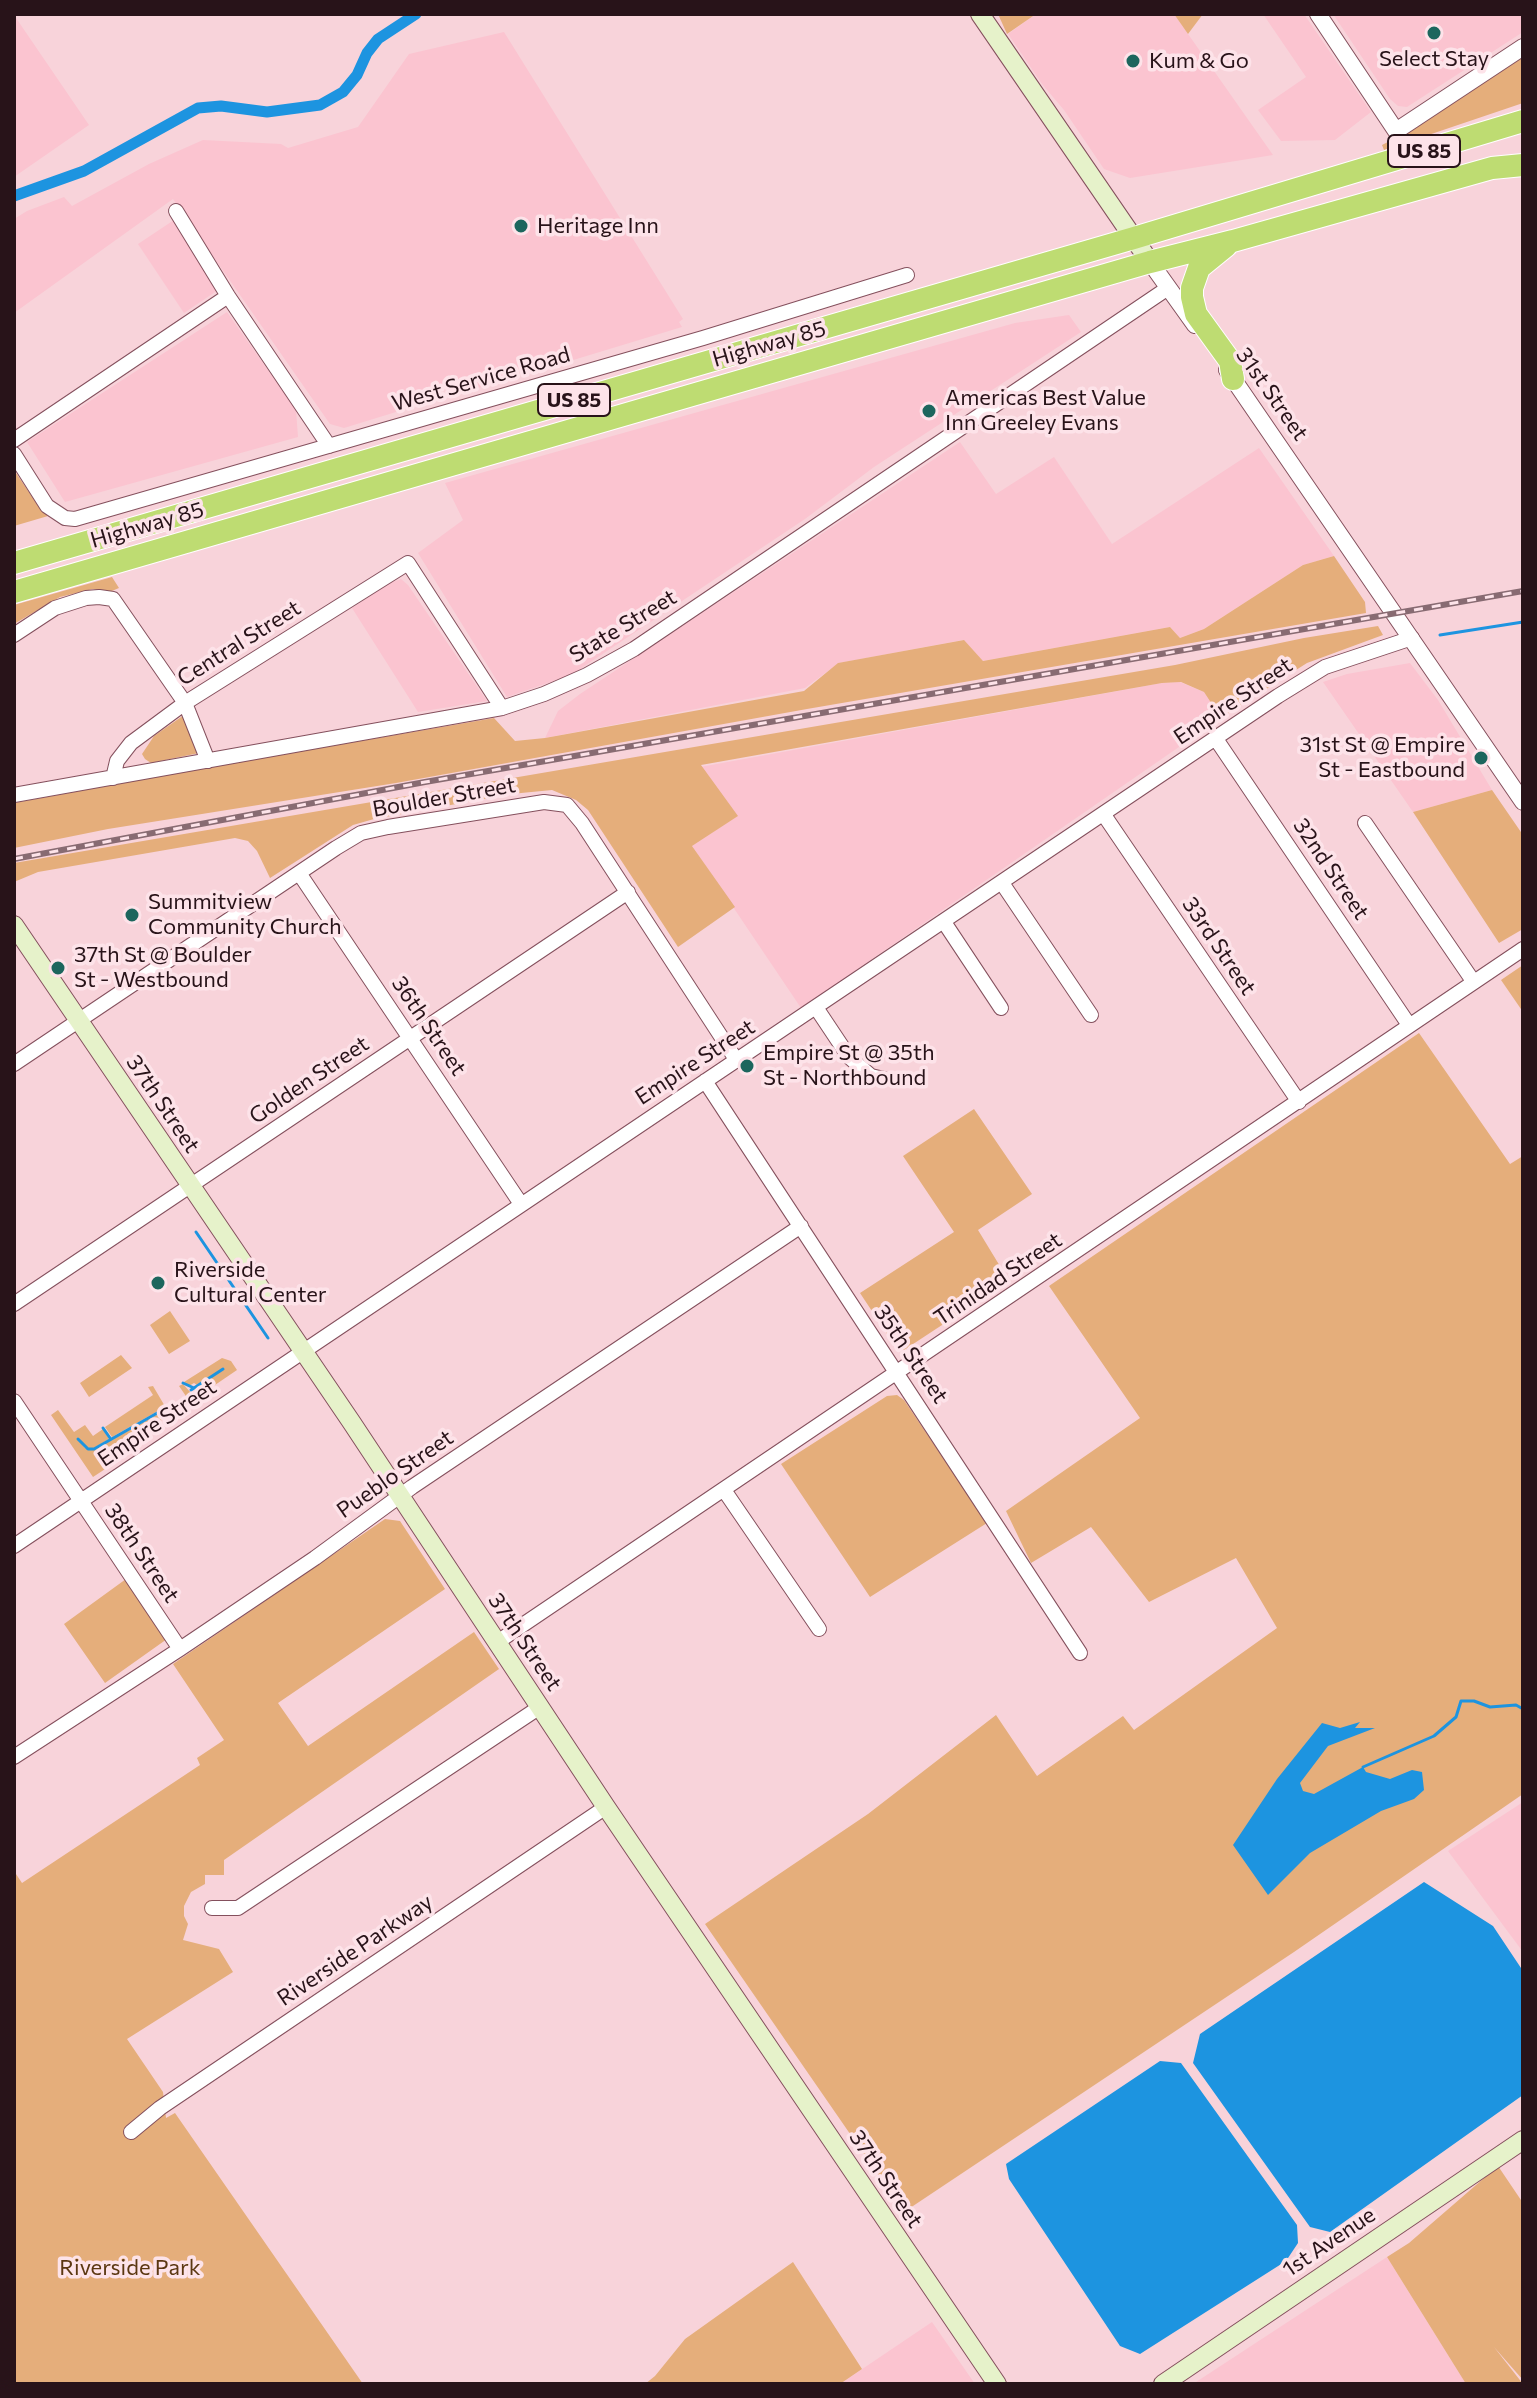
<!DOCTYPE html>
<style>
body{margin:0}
#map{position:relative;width:1537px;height:2398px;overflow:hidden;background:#f8d3da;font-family:Commissioner,sans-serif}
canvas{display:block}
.frame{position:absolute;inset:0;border:16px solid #281319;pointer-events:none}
</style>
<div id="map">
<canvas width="1537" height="2398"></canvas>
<div class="frame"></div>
</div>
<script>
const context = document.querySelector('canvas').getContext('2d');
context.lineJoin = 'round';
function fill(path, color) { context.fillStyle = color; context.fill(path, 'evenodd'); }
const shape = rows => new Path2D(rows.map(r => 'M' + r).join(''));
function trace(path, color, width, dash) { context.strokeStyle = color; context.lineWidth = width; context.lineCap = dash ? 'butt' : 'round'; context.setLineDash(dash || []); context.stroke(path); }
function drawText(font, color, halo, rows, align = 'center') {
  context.font = font + ' Commissioner,sans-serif'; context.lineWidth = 7; context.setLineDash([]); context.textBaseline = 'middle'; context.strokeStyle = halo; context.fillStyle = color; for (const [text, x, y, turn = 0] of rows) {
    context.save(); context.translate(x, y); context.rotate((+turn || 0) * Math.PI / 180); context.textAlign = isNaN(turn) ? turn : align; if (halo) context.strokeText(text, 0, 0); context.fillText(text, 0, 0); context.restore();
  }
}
const built = shape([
 [1036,14,1174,14,1273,155,1130,178,1104,169,1064,110,1042,84,1008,34],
 [1263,14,1304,14,1371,112,1335,140,1281,141,1258,110,1306,77],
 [1333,14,1523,14,1523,32,1407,107,1398,106,1390,99],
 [14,15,89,125,14,177],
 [504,32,683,319,679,322,682,327,537,371,534,365,507,371,506,377,500,381,456,395,448,383,435,400,344,428,330,424,173,199,14,313,14,219,27,211,64,197,72,206,149,164,203,140,281,144,288,148,358,127,409,54],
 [174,220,218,290,184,313,138,244],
 [227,312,296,410,298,437,65,502,27,442],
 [1069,315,1081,332,874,467,805,519,571,675,507,697,418,553,463,520,445,483,1015,323],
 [960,442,996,494,1054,457,1112,544,1259,448,1334,556,1303,565,1204,629,1180,638,1170,627,983,661,963,640,839,663,805,688,545,738,558,711,580,694],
 [401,579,408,585,487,701,418,712,352,608,390,583],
 [1410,663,1438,700,1492,790,1413,812,1323,682,1347,674],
 [1180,682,1204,692,1221,718,801,1008,692,846,737,816,700,767,1162,683],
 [1523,1802,1523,1952,1448,1851],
 [1387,2257,1466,2384,1193,2384],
 [932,2322,975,2384,840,2384]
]);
const green = shape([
 [998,14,1036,14,1007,34],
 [1174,14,1203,14,1188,34],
 [1523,57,1523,103,1384,150,1382,145,1417,127],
 [14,470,41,510,48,516,14,526],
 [1334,556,1365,602,1366,613,807,709,396,783,108,829,14,848,14,803,221,765,494,718,515,741,545,738,804,691,838,663,964,640,983,661,1170,627,1180,638,1204,629,1303,565],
 [112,577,119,588,107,593,93,589,60,597,14,624,14,605],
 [1378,626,1383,635,1307,663,1221,718,1204,692,1181,682,1162,683,701,765,738,816,692,846,735,907,678,947,588,810,576,800,552,790,511,794,374,819,353,825,270,878,257,851,248,841,235,838,38,872,14,882,14,863,1175,665,1304,638],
 [184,715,199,753,151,763,145,759,142,754,154,736],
 [1492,790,1523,835,1523,929,1499,943,1413,812],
 [1523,965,1523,1012,1501,980],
 [1419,1033,1510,1164,1523,1156,1523,1794,1294,1952,904,2212,705,1924,868,1814,996,1715,1037,1776,1123,1716,1134,1730,1277,1628,1236,1558,1149,1602,1091,1527,1031,1563,1006,1511,1140,1418,1049,1286],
 [974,1109,1032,1194,978,1230,1009,1281,904,1350,895,1346,860,1293,954,1232,903,1156],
 [170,1311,190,1341,169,1354,150,1325],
 [121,1355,132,1368,89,1397,80,1383],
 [222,1358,231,1361,237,1370,190,1402,179,1386,183,1384,191,1393,194,1393,199,1389,198,1386,224,1368,197,1385,194,1383,189,1386,184,1382],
 [153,1386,166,1408,172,1413,123,1446,128,1454,93,1477,51,1415,58,1410,74,1432,85,1425,93,1436,103,1429,109,1439,94,1448,88,1448,77,1438,85,1448,95,1449,160,1413,158,1411,112,1437,105,1427,153,1395,148,1387],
 [897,1395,904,1400,987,1523,870,1597,781,1464,887,1396],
 [385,1519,400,1521,445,1589,278,1703,308,1746,474,1632,499,1669,224,1860,224,1875,205,1875,205,1884,191,1892,184,1906,184,1916,188,1924,183,1940,219,1949,233,1972,127,2039,163,2092,166,2118,175,2113,363,2384,14,2384,14,1871,22,1883,200,1765,197,1758,224,1740,173,1664],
 [126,1579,167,1639,105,1683,64,1624],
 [1498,2166,1523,2203,1523,2380,1494,2347,1523,2384,1466,2384,1387,2257,1409,2243],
 [793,2262,862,2369,840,2384,645,2384,655,2376,685,2339]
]);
const water = shape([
 [1360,1722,1355,1728,1375,1728,1328,1746,1300,1783,1303,1791,1314,1794,1363,1767,1366,1772,1390,1779,1412,1770,1422,1772,1424,1790,1414,1799,1381,1811,1310,1853,1268,1895,1233,1845,1277,1779,1322,1723,1340,1728],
 [1424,1882,1493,1926,1523,1971,1523,2095,1330,2232,1310,2227,1193,2063,1200,2034],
 [1160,2061,1181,2063,1297,2225,1298,2243,1286,2261,1140,2354,1120,2346,1009,2179,1006,2164]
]);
const stream = shape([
 [1440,635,1523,622],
 [196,1232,268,1338],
 [183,1383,194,1388],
 [191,1390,223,1369],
 [103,1428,110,1438],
 [78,1439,88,1449,94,1449,159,1412],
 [1363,1767,1434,1736,1456,1717,1461,1701,1474,1701,1490,1707,1516,1705,1523,1709]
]);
const canal = shape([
 [14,196,84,171,198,108,221,106,267,112,320,105,343,92,357,75,367,53,378,39,416,14]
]);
const minor = shape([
 [176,211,228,296,329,446],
 [14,440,228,296],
 [14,454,47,506,65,518,75,519,703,338,907,275],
 [14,635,55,608,86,598,99,597,113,599,185,703,208,761],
 [1216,739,1409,1025],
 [113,778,117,761,131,743,185,703,408,563,502,708],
 [14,795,502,708,544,694,587,675,634,649,1168,288],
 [1104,815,1299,1102],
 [1365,823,1473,981],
 [299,873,521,1204],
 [1002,883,1091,1015],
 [944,922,1001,1008],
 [817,1009,849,1057,871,1076,884,1079],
 [14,1064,336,848,361,833,388,827,544,802,567,805,582,823,737,1061],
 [705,1081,1080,1653],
 [14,1304,628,892],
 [14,1401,180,1649],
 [724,1490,819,1629],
 [14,1546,1278,696,1325,667,1412,638],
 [496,1643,1523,949],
 [14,1757,180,1649,315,1558,412,1487,801,1226],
 [212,1908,238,1908,540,1707],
 [131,2132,160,2108,606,1807]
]);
const tertiary = shape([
 [1318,14,1396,131,1523,47],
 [1150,262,1195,325],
 [1227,370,1523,802]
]);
const secondary = shape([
 [980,14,1150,262],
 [14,925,352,1423,606,1807,997,2384],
 [1163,2384,1523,2140]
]);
const trunk = shape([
 [1226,246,1199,268,1192,288,1192,297,1196,314,1230,361,1233,379],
 [14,563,1134,238,1523,121],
 [14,592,1150,262,1233,241,1492,168,1523,165]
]);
const rail = shape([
 [14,859,425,782,1523,591]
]);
const markers = [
 [1434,33,8,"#1c665d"],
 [1133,61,8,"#1c665d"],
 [521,226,8,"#1c665d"],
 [929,411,8,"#1c665d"],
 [1481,758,8,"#1c665d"],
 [132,915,8,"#1c665d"],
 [58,968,8,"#1c665d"],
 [747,1066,8,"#1c665d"],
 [158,1283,8,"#1c665d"]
];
const shields = [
 [1424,151,72],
 [574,400,72]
];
const shieldNames = [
 ["US 85",1424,151],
 ["US 85",574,400]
];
const poiNames = [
 ["Select Stay",1434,59,"center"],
 ["Kum & Go",1149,61],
 ["Heritage Inn",537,226],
 ["Americas Best Value",945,398],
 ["Inn Greeley Evans",945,423],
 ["31st St @ Empire",1465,745,"right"],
 ["St - Eastbound",1465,770,"right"],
 ["Summitview",148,902],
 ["Community Church",148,927],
 ["37th St @ Boulder",74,955],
 ["St - Westbound",74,980],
 ["Empire St @ 35th",763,1053],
 ["St - Northbound",763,1078],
 ["Riverside",174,1270],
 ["Cultural Center",174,1295]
];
const streetNames = [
 ["Highway 85",769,344,-16],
 ["West Service Road",481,379,-16],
 ["31st Street",1272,394,55],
 ["Highway 85",147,525,-16],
 ["State Street",623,626,-31],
 ["Central Street",239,643,-32],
 ["Empire Street",1233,701,-34],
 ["Boulder Street",444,797,-10],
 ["32nd Street",1331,869,56],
 ["33rd Street",1219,946,56],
 ["36th Street",429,1026,56],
 ["Empire Street",695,1062,-33],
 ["Golden Street",309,1080,-34],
 ["37th Street",163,1104,56],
 ["Trinidad Street",998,1279,-34],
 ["35th Street",911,1354,56],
 ["Empire Street",157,1423,-34],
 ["Pueblo Street",395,1474,-35],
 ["38th Street",142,1553,56],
 ["37th Street",525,1642,56],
 ["Riverside Parkway",355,1950,-34],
 ["37th Street",886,2179,56],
 ["1st Avenue",1329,2242,-34]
];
const parkNames = [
 ["Riverside Park",130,2268]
];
fill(built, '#fbc4d0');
fill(green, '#e5ae7b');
fill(water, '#1d94e0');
trace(stream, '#1d94e0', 3);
trace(canal, '#1d94e0', 11);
trace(minor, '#84505d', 16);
trace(tertiary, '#84505d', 18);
trace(secondary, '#84505d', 20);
trace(trunk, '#fff', 24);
trace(minor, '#fff', 14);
trace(tertiary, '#fff', 16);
trace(secondary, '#e6f2ca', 18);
trace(trunk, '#bedc72', 22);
trace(rail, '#886b72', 6);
trace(rail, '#fde3e9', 3, [9]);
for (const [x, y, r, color] of markers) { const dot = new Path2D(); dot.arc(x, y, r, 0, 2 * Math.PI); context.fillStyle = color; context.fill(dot); trace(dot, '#fde3e9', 3); }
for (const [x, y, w] of shields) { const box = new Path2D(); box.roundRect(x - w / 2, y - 16, w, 32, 6); context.fillStyle = '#fde3e9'; context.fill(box); trace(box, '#281319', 2); }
drawText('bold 20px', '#281319', null, shieldNames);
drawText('22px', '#281319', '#fde3e9', poiNames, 'left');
drawText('22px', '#281319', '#fde3e9', streetNames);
drawText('22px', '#5b3711', '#fde3e9', parkNames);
</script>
